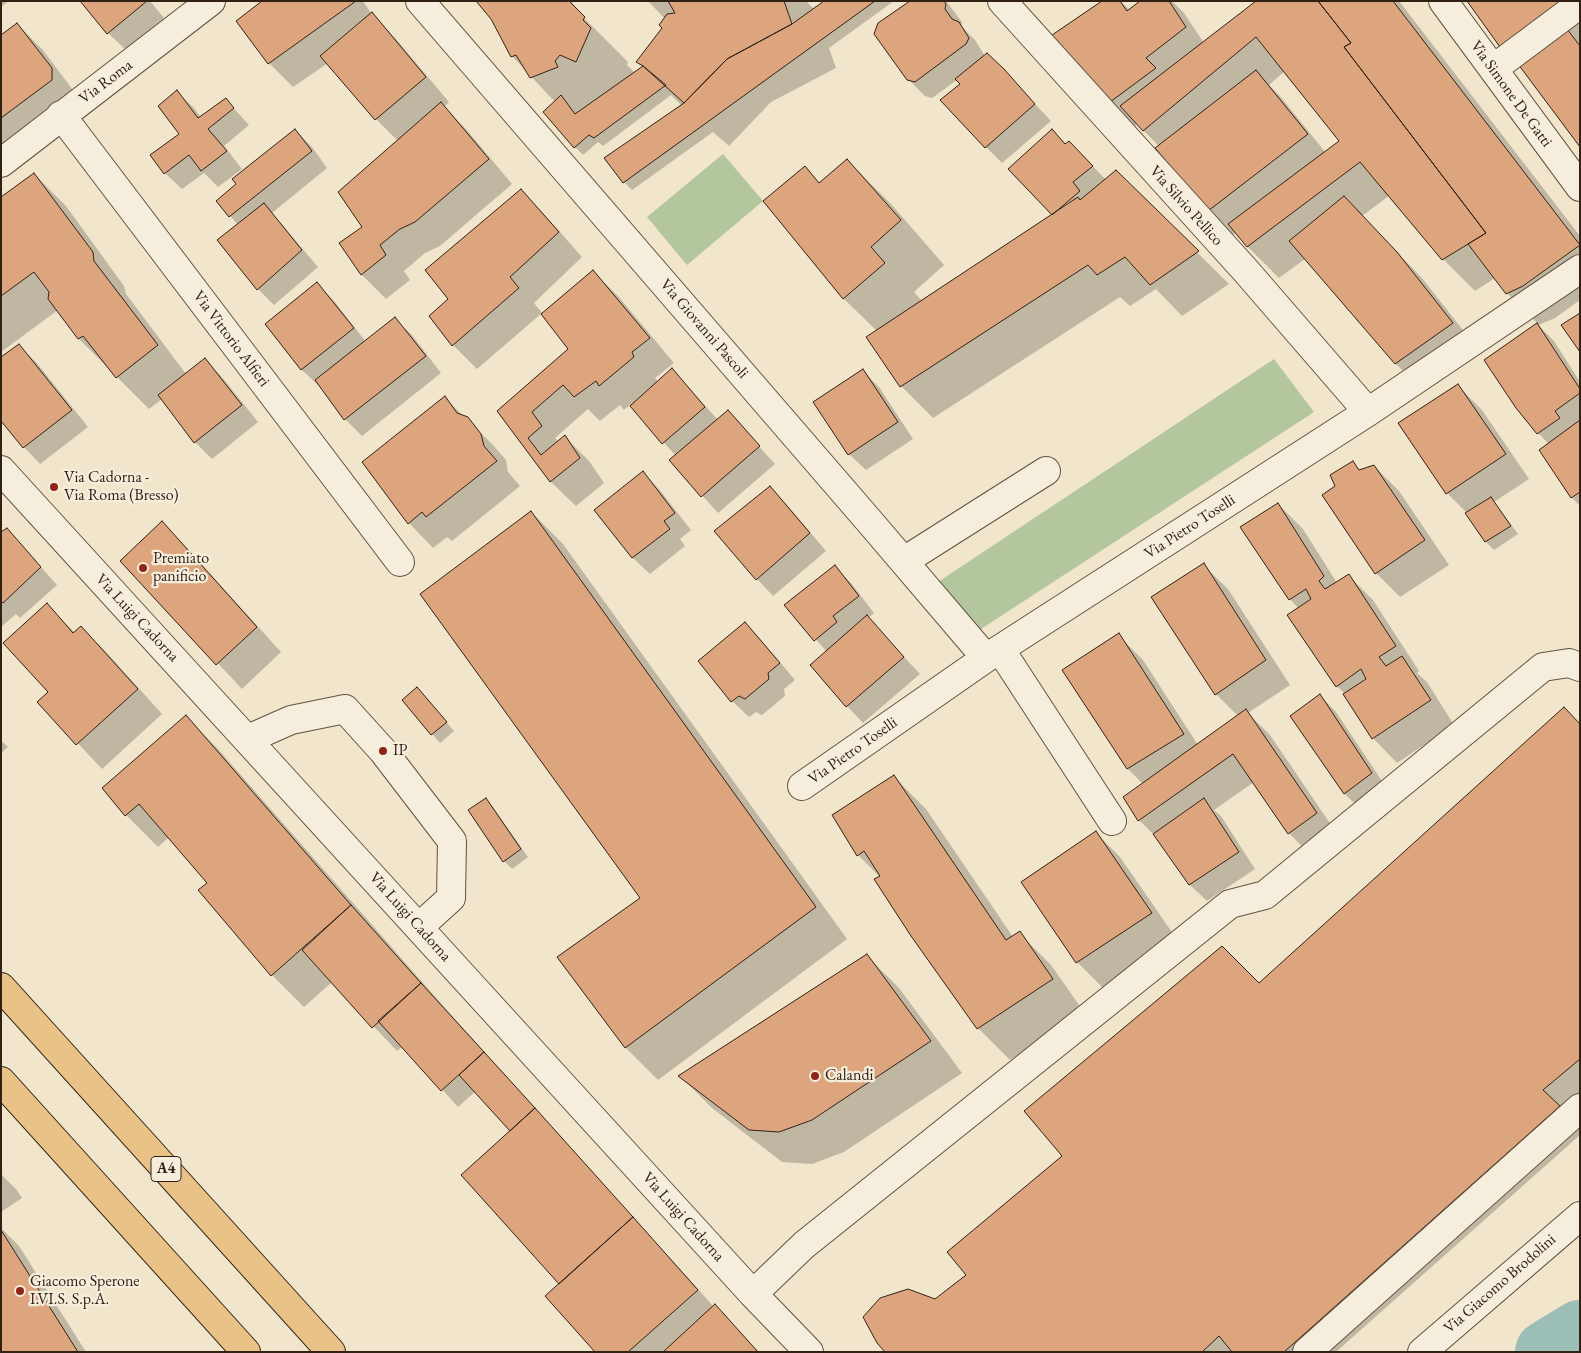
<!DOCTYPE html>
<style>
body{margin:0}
#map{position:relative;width:1581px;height:1353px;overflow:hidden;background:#f1e5cb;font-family:"EB Garamond",serif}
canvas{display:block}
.frame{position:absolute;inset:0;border:2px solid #312115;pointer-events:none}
</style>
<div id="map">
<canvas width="1581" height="1353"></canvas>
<div class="frame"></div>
</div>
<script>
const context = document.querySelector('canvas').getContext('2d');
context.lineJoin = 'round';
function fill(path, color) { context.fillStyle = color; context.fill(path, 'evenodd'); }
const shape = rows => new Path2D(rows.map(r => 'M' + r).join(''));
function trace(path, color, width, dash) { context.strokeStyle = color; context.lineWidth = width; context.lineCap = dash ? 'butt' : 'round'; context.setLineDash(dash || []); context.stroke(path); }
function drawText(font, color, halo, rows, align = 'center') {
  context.font = font + ' "EB Garamond",serif'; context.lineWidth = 4.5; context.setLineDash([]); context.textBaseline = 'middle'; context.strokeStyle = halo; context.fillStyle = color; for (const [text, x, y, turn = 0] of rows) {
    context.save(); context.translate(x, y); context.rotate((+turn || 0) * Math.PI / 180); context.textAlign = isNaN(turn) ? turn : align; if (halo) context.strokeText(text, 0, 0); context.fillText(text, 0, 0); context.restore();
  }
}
const green = shape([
 [723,154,763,201,687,265,647,217],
 [1274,359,1314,412,978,631,938,582]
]);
const shadow = shape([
 [1,1,9,1,1,7],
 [82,1,150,1,164,18,125,49,108,33],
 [264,1,363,1,373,16,396,39,449,102,444,107,466,129,512,184,440,246,425,253,404,271,410,280,386,299,361,274,363,228,398,141,376,119,328,63,293,87,269,63],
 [477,1,571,1,584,18,628,62,627,65,635,73,643,68,638,62,663,28,665,19,648,1,806,1,815,10,826,1,894,1,829,48,836,68,771,102,729,146,713,132,632,190,624,182,682,106,671,95,603,146,598,142,583,155,575,147,555,102,512,56,492,18],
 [912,1,946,1,962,22,961,26,975,40,985,56,1003,70,1051,121,1002,163,986,147,962,84,957,80,932,98,925,96,908,79],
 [1104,1,1120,1,1130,10,1142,1,1172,1,1184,13,1204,43,1258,1,1399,1,1580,236,1580,300,1555,318,1538,325,1554,341,1580,382,1580,506,1572,498,1549,444,1538,433,1485,360,1538,324,1507,293,1495,278,1475,291,1443,259,1390,195,1362,216,1422,278,1477,348,1420,388,1396,364,1305,259,1279,278,1248,247,1236,232,1233,235,1209,210,1159,146,1137,124,1135,126,1111,101],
 [1285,71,1341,142,1326,153,1280,96,1269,85],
 [1580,1,1579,42,1580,145,1527,74,1506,53],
 [17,24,42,49,76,94,1,160,1,36],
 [177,92,194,108,201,118,225,99,249,125,224,146,242,169,218,187,204,173,182,189,165,173,181,134],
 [295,130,312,147,327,168,272,213,318,267,274,305,258,289,238,225,218,201],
 [1052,131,1066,144,1086,159,1106,180,1116,172,1229,284,1182,316,1156,289,1130,306,1120,297,933,418,901,386,877,331,844,299,764,201,805,168,821,184,847,160,891,204,944,265,914,292,922,301,1053,215],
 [34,174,66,206,124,286,126,294,186,374,205,360,221,376,258,422,212,459,195,442,162,399,149,409,79,339,58,310,1,352,1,199],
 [521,190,545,215,582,257,534,303,543,314,593,272,618,296,674,363,655,378,658,382,672,369,718,420,728,412,775,464,718,513,671,461,676,456,630,405,624,410,620,405,600,421,588,409,555,438,559,442,565,437,589,461,604,483,576,506,551,482,499,411,570,349,542,313,477,369,453,345,449,299],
 [317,284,334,301,366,342,395,319,412,335,441,373,362,436,345,419,320,385,319,386,302,370,267,325],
 [19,346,36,362,88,427,40,464,24,447,1,419],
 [862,370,879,387,913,439,866,470,849,454],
 [1458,386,1482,410,1529,479,1494,502,1518,534,1494,550,1486,542,1467,513,1447,493],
 [445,398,492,444,506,460,508,472,520,486,452,541,447,537,433,548,409,523],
 [1352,463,1360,471,1374,466,1399,491,1449,565,1400,597,1376,573,1336,486],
 [643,473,659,489,691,530,680,539,685,546,650,574,633,558,595,510],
 [770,487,786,504,826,551,773,596,757,579,716,531],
 [1278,504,1303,529,1337,583,1349,576,1373,600,1419,671,1417,673,1427,682,1454,725,1397,763,1373,738,1345,694,1337,686,1299,609,1290,599],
 [531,512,563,544,847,939,658,1080,626,1048,559,958,642,898],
 [162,523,186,547,281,652,242,689,122,561],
 [7,529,57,585,20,618,16,614,1,627,1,534],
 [1203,565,1228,589,1290,685,1248,713,1270,735,1340,838,1313,858,1289,833,1254,782,1214,810,1221,816,1255,869,1207,901,1190,885,1156,837,1139,820,1124,797,1143,784,1128,769,1064,671,1118,635,1143,660,1198,745,1238,716,1216,694],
 [834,566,851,583,874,613,868,618,920,674,863,723,847,706,827,652,785,605],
 [47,605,75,633,81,627,106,652,162,714,102,769,39,702,50,692],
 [745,623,761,640,795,680,784,689,785,696,762,715,756,712,749,717,732,701],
 [417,688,454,731,440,743,403,700],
 [1320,695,1336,712,1388,790,1361,810,1345,794,1292,716],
 [186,717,218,749,445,1008,714,1307,715,1306,759,1352,596,1352,561,1284,512,1131,476,1091,458,1107,403,1046,397,1051,332,982,304,1007,272,975,208,883,169,837,158,847,126,815],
 [1580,724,1580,1105,1567,1115,1580,1128,1580,1135,1336,1352,887,1352,935,1300,968,1275,1063,1156,1259,985],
 [1,740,8,747,1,753],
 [894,777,926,809,1013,937,1019,933,1051,965,1084,1012,1010,1060,978,1028,880,877,858,855],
 [485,799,493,807,528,857,512,869,504,861],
 [1096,833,1120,857,1176,938,1102,987,1077,962,1023,882],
 [867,956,899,988,962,1073,844,1152,812,1164,782,1162,712,1108,680,1076],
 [1,1174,16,1189,22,1198,1,1212],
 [1,1228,19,1246,86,1352,1,1352]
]);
const river = shape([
 [1547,1352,1580,1332]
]);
const building = shape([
 [80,1,147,1,107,34,80,1],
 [262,1,356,1,268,64,236,21,262,1],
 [476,1,569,1,585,17,583,20,591,28,576,62,560,55,555,61,558,67,530,78,516,55,511,57,491,19,476,1],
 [668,1,784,1,792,24,727,59,684,103,643,66,636,62,662,28,659,25,667,14,675,13,668,1],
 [824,1,875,1,623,183,604,158,684,103,727,59,792,24,824,1],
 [910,1,944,1,946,4,945,9,952,19,959,22,969,38,966,44,915,82,907,80,874,34,878,23,910,1],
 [1102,1,1120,1,1127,11,1140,1,1169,1,1186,27,1146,58,1156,68,1110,102,1052,35,1102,1],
 [1256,1,1318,1,1351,43,1344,47,1486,233,1442,260,1360,162,1247,247,1228,224,1339,141,1256,37,1143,131,1120,106,1256,1],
 [1318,1,1393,1,1580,245,1523,286,1506,294,1468,244,1486,233,1344,47,1351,43,1318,1],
 [1467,1,1576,1,1505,54,1467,1],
 [372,12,426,77,375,120,320,56,372,12],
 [17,23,52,68,52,80,1,118,1,35,17,23],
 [1564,25,1580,46,1580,147,1515,60,1564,25],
 [987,53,1004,69,1035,104,985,148,940,100,960,84,955,79,987,53],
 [643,66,666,85,594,138,589,135,574,148,543,112,561,95,575,114,643,66],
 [1256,70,1308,134,1208,211,1155,148,1256,70],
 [177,90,198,118,226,98,234,108,208,129,227,151,201,171,189,155,164,174,150,155,179,134,158,106,177,90],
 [441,102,489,159,415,222,400,229,380,245,386,255,361,275,339,243,362,227,338,192,441,102],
 [295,129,312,151,229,217,216,201,236,184,232,179,295,129],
 [1052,129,1065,144,1069,141,1093,166,1073,182,1080,191,1052,215,1008,169,1052,129],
 [847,159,901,220,871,247,885,263,843,299,763,201,805,166,819,183,847,159],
 [1116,170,1199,251,1150,285,1125,257,1097,275,1088,265,900,387,866,337,1078,197,1080,200,1116,170],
 [34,173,93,252,94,261,158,345,116,378,83,336,78,339,48,299,49,292,34,272,1,296,1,197,34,173],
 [521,189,559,232,510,277,519,288,452,346,429,316,448,299,425,270,521,189],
 [1344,196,1397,252,1453,323,1395,364,1289,241,1344,196],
 [264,203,302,250,257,290,217,240,264,203],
 [593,270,650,338,632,352,634,357,599,386,596,381,574,397,563,385,532,412,542,426,528,438,541,455,565,435,580,458,550,482,497,411,568,349,541,314,593,270],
 [317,282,354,328,301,370,265,324,317,282],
 [1580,313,1580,352,1561,325,1580,313],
 [395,317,426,356,344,420,315,380,395,317],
 [1537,323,1580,389,1580,393,1555,411,1560,418,1537,434,1516,408,1484,360,1537,323],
 [19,344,72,410,23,448,1,421,1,357,19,344],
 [205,358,242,405,194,443,158,395,205,358],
 [672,368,705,407,662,444,630,406,672,368],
 [863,369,898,422,848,455,813,402,863,369],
 [1458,384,1506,454,1446,494,1398,423,1458,384],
 [445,396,457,413,468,417,481,434,484,446,497,461,426,517,422,512,408,524,362,462,445,396],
 [728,410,760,446,701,497,669,460,728,410],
 [1580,420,1580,492,1571,498,1539,450,1580,420],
 [1353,461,1359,470,1374,465,1425,540,1375,574,1322,495,1335,486,1330,475,1353,461],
 [643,471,675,513,664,521,670,529,632,558,594,510,643,471],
 [770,486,810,533,756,580,714,531,770,486],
 [1491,497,1511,526,1485,542,1465,513,1491,497],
 [1278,503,1324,576,1319,581,1325,589,1349,574,1396,646,1379,657,1386,666,1402,656,1431,700,1372,739,1343,694,1366,679,1361,669,1336,687,1287,615,1311,599,1306,589,1289,600,1240,527,1278,503],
 [531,511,816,907,625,1048,557,957,640,898,420,594,531,511],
 [162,521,257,627,216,665,120,561,162,521],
 [7,528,41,567,3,603,1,601,1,532,7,528],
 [1204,563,1266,660,1215,695,1151,597,1204,563],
 [835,565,859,596,833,616,837,622,814,641,784,605,835,565],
 [47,603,73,633,81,626,138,689,76,745,37,702,48,692,3,643,47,603],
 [867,615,904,657,846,707,810,665,867,615],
 [745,622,780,663,768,673,769,679,745,699,739,696,731,702,698,661,745,622],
 [1119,633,1184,734,1127,769,1062,670,1119,633],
 [417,687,447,722,431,735,402,700,417,687],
 [1320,694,1372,773,1344,794,1290,716,1320,694],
 [1564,707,1580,724,1580,1059,1543,1090,1560,1106,1284,1352,1232,1352,1219,1336,1202,1352,885,1352,877,1343,863,1317,880,1298,908,1289,935,1299,966,1275,947,1252,1062,1156,1024,1111,1222,946,1259,983,1564,707],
 [1246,709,1317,813,1288,834,1233,754,1138,821,1123,797,1246,709],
 [186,715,351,905,271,976,198,890,207,883,139,804,125,816,102,788,186,715],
 [894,775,1006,940,1020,931,1053,979,977,1029,911,936,874,879,880,876,864,851,857,856,832,815,894,775],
 [486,798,521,849,503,862,468,810,486,798],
 [1204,798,1239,852,1189,885,1153,834,1204,798],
 [1096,831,1152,913,1076,963,1021,882,1096,831],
 [351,905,421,983,372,1028,302,950,351,905],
 [867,954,931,1041,812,1120,779,1132,749,1130,678,1076,867,954],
 [421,983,484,1052,441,1091,378,1021,421,983],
 [484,1052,535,1108,510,1131,459,1075,484,1052],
 [535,1108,633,1217,559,1284,461,1175,535,1108],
 [633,1217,698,1290,628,1352,595,1352,545,1296,633,1217],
 [1,1230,78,1352,1,1352,1,1230],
 [715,1304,758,1352,663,1352,715,1304]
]);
const minor = shape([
 [420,1,870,522,986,658],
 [1002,1,1246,271,1368,412],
 [1443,1,1580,187],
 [1493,69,1580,4],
 [61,115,400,562],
 [1,163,211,1],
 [1,470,753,1294,809,1352],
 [904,561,1046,471],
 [1000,649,1112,821],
 [248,739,291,720,345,709,383,751,452,841,451,898,419,927],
 [802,786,986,658,1368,412,1580,269],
 [753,1294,804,1245,1230,904,1265,895,1543,667,1569,663,1580,667],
 [1307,1352,1580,1108],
 [1422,1352,1580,1216]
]);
const highway = shape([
 [1,987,331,1352],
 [1,1081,246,1352]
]);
const markers = [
 [54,487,5,"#8f2418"],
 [143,568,5,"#8f2418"],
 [383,751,5,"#8f2418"],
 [815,1076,5,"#8f2418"],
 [20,1291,5,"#8f2418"]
];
const shields = [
 [166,1169,30]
];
const shieldNames = [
 ["A4",166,1169]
];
const streetNames = [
 ["Via Roma",106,82,-37],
 ["Via Simone De Gatti",1511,94,54],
 ["Via Silvio Pellico",1186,206,48],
 ["Via Giovanni Pascoli",704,329,49],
 ["Via Vittorio Alfieri",231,339,53],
 ["Via Pietro Toselli",1190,527,-33],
 ["Via Luigi Cadorna",137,618,47],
 ["Via Pietro Toselli",853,751,-35],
 ["Via Luigi Cadorna",410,917,48],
 ["Via Luigi Cadorna",683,1217,48],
 ["Via Giacomo Brodolini",1500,1284,-41]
];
const poiNames = [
 ["Via Cadorna -",64,478],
 ["Via Roma (Bresso)",64,496],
 ["Premiato",153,559],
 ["panificio",153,577],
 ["IP",393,751],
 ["Calandi",825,1076],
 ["Giacomo Sperone",30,1282],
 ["I.VI.S. S.p.A.",30,1300]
];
fill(green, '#b3c69d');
fill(shadow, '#0003');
trace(river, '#9bbfb7', 64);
fill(building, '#dda57e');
trace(building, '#312115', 1);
trace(minor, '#615242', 30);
trace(highway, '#312115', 30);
trace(minor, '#f6eedd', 28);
trace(highway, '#e8c286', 28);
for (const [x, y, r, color] of markers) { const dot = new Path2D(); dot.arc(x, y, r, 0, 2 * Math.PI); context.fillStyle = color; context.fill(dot); trace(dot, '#f6eedd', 2); }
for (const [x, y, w] of shields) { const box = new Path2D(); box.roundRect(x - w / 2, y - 12.5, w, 25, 4); context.fillStyle = '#f6eedd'; context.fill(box); trace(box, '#312115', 1); }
drawText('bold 15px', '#312115', null, shieldNames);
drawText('16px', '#312115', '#f6eedd', streetNames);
drawText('16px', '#312115', '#f6eedd', poiNames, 'left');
</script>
